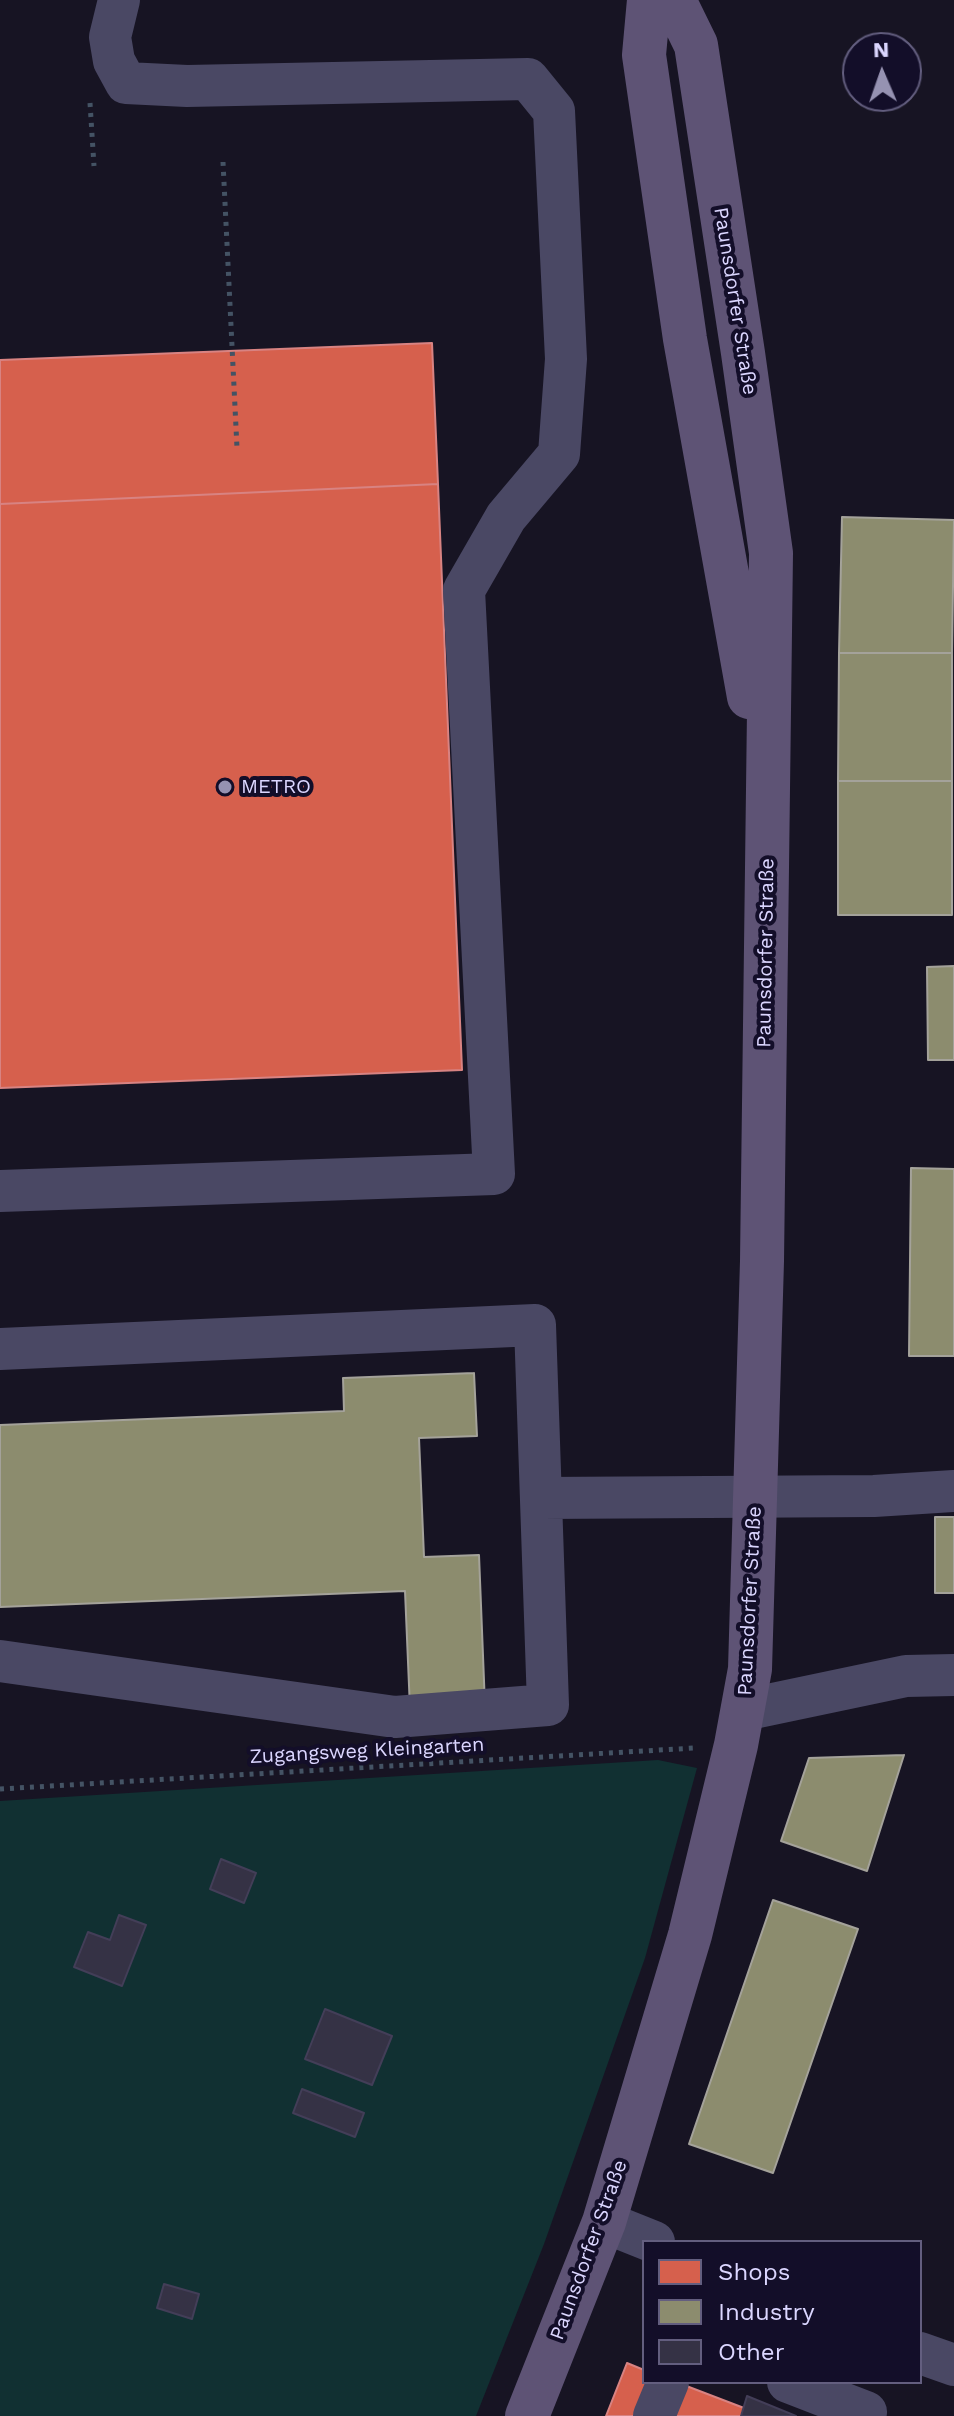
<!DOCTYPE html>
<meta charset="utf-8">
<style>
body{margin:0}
#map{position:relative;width:954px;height:2416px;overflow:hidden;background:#171423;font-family:"Work Sans",sans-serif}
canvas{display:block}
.legend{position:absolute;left:642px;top:2240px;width:280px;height:144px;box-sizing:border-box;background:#130e29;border:2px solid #635e7f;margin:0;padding:10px 14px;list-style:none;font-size:24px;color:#dbd6ff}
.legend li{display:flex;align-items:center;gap:16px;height:40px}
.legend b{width:40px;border:2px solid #635e7f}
.north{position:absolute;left:842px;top:32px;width:80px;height:80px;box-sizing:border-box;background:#130e29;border:2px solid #635e7f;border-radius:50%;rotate:358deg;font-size:22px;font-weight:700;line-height:32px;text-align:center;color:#dbd6ff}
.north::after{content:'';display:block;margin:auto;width:28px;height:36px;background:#9692b2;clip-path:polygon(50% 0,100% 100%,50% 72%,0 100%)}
</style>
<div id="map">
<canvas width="954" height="2416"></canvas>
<ul class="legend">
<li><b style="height:22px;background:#d6604d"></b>Shops</li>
<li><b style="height:22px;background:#8c8c6e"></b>Industry</li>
<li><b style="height:22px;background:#353245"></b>Other</li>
</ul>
<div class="north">N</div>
</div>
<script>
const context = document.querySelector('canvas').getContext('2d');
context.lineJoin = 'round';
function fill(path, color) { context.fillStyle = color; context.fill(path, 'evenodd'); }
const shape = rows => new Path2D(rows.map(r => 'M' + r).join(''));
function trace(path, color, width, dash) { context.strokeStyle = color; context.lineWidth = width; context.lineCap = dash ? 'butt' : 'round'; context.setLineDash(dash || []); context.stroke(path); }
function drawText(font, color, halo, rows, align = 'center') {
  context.font = font + ' "Work Sans",sans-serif'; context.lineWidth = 8; context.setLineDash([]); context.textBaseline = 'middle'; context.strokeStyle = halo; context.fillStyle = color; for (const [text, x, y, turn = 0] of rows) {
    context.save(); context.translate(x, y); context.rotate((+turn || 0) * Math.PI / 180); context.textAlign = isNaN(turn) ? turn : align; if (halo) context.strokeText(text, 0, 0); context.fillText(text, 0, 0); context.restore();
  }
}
const green = shape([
 [658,1760,697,1768,645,1958,544,2244,476,2416,0,2416,0,1801]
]);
const shops = shape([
 [432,343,438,484,0,504,0,360,432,343],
 [438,484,462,1070,0,1088,0,504,438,484],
 [627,2363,644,2370,644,2382,676,2382,744,2408,741,2416,606,2416,627,2363]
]);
const industry = shape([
 [842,517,954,520,952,653,839,653,842,517],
 [839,653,952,653,952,781,838,781,839,653],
 [838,781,952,781,952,915,838,915,838,781],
 [954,966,954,1060,928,1060,927,967,954,966],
 [911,1168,954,1169,954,1356,909,1356,911,1168],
 [474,1373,477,1436,419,1438,424,1557,479,1555,485,1706,410,1709,405,1591,0,1607,0,1425,344,1411,343,1378,474,1373],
 [935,1517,954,1517,954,1593,935,1593,935,1517],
 [904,1755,867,1871,781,1841,809,1758,904,1755],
 [773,1900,858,1929,773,2173,689,2144,773,1900]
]);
const building = shape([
 [221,1859,256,1873,244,1903,210,1889,221,1859],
 [119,1915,146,1925,122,1986,74,1967,88,1932,110,1940,119,1915],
 [325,2009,392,2036,372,2085,305,2059,325,2009],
 [302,2089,364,2113,355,2137,293,2113,302,2089],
 [164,2284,199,2294,192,2319,157,2308,164,2284],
 [747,2396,796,2416,741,2416,747,2396]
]);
const path = shape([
 [90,103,94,166],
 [223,162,237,448],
 [0,1789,694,1748]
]);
const minor = shape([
 [0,1191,494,1174,464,590,506,517,559,454,566,359,554,111,528,79,187,86,126,83,114,61,110,37,119,0],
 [0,1349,535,1325,548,1705,395,1717,0,1661],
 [542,1498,874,1496,954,1491],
 [744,1710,906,1676,954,1675],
 [604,2222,654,2242],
 [920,2353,954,2365],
 [788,2382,866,2412,865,2416],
 [654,2416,668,2382]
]);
const major = shape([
 [649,0,644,55,685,339,749,697],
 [527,2416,604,2222,690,1935,736,1745,750,1669,762,1261,771,553,743,353,696,45,674,0]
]);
const markers = [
 [225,787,8,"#9692b2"]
];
const streetNames = [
 ["Paunsdorfer Straße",735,301,81],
 ["Paunsdorfer Straße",766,953,-89],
 ["Paunsdorfer Straße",750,1601,-87],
 ["Zugangsweg Kleingarten",367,1751,-3],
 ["Paunsdorfer Straße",589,2250,-70]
];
const poiNames = [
 ["METRO",241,787]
];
fill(green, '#113032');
fill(shops, '#d6604d');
trace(shops, '#d88382', 2);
fill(industry, '#8c8c6e');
trace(industry, '#a4a29a', 2);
fill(building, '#353245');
trace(building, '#433e58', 2);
trace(path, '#445364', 5, [4, 6]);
trace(minor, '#4a4864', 42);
trace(major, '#5e5375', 44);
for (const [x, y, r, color] of markers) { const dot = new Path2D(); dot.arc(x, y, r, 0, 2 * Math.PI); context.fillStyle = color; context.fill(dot); trace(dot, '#130e29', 3); }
drawText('20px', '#dbd6ff', '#130e29', streetNames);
drawText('20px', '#dbd6ff', '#130e29', poiNames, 'left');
</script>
